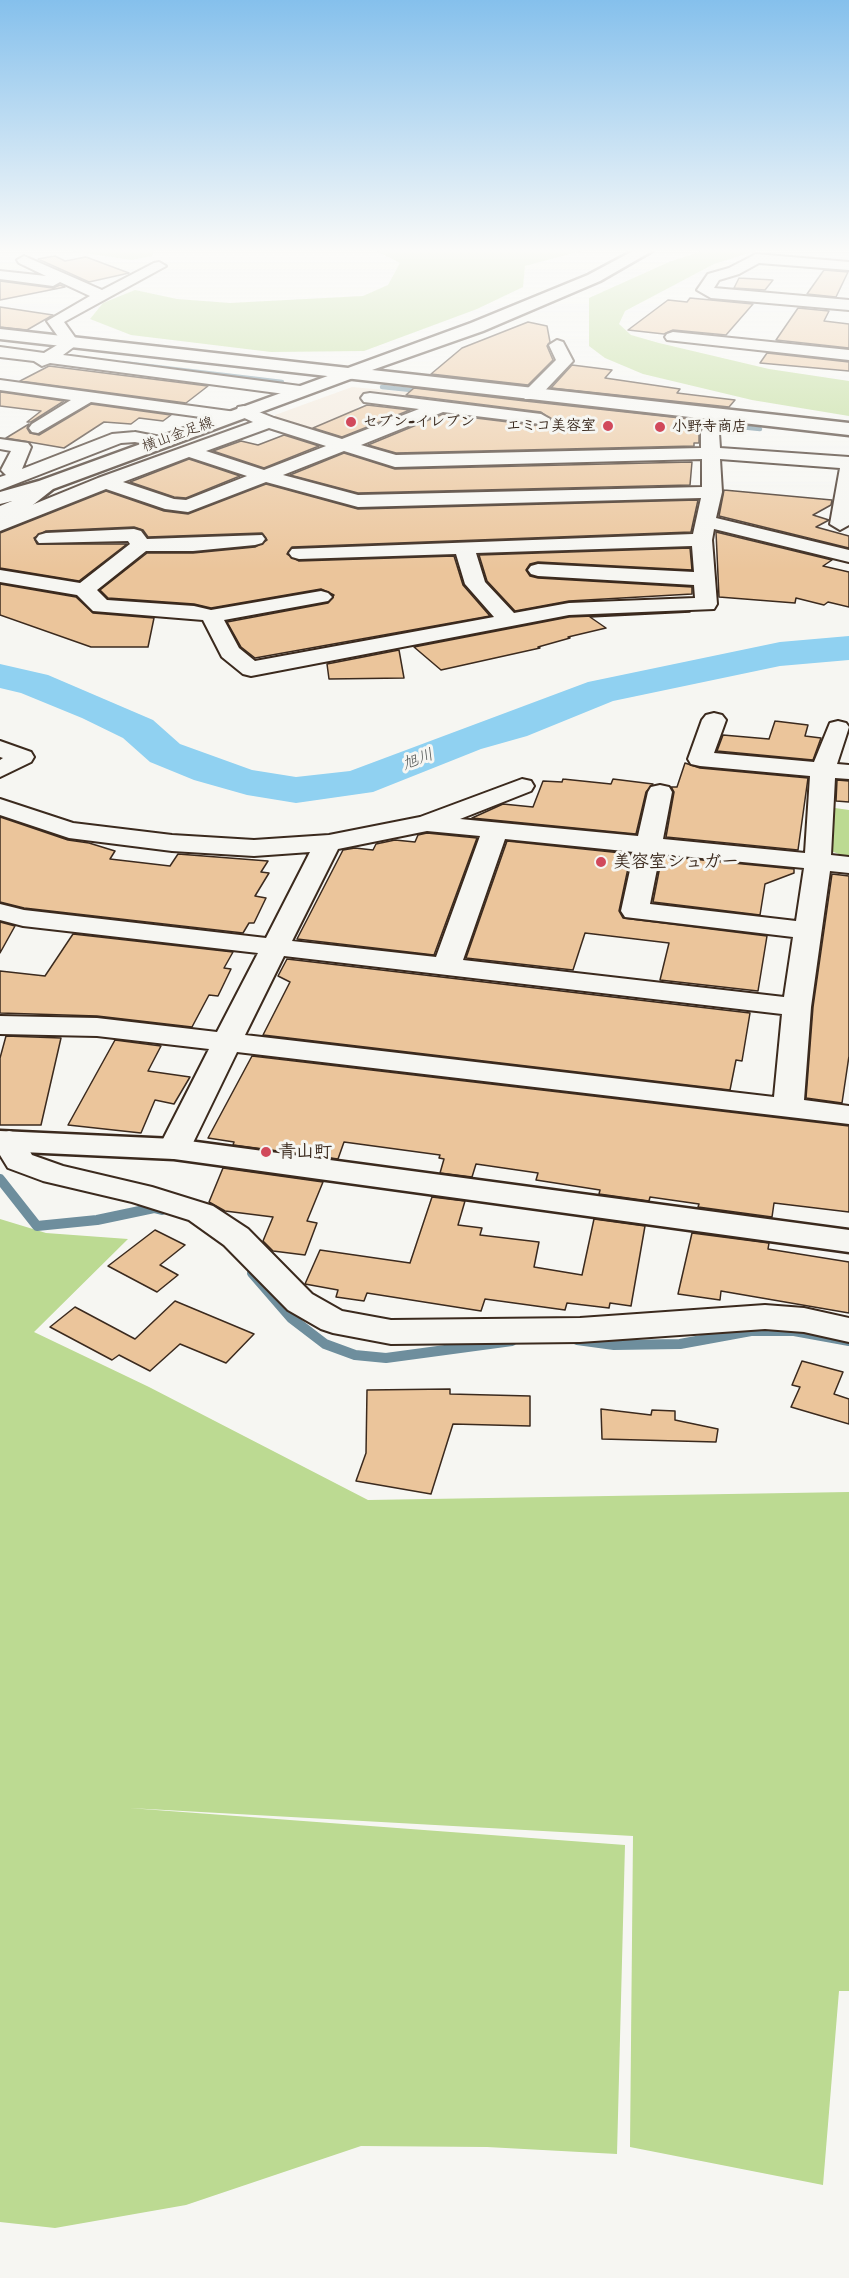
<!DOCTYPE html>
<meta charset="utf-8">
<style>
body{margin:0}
canvas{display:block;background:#f6f6f2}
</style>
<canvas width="849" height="2278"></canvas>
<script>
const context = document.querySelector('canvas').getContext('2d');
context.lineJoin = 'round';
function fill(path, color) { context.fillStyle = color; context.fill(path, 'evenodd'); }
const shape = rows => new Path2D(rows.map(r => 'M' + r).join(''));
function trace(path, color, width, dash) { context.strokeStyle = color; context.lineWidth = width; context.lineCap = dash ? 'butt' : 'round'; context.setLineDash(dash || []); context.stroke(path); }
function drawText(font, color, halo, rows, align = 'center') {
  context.font = font + ' Sriracha,"Klee One",sans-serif'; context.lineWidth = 6; context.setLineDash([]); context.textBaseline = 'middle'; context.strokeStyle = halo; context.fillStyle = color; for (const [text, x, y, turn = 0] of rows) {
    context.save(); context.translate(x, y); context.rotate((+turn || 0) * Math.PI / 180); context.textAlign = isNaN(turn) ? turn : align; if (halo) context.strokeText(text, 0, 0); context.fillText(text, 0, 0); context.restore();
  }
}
const built = shape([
 [352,387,419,393,410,401,365,401,355,410,395,421,349,439,334,438,274,420,275,415]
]);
const green = shape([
 [72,251,154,251,152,256,131,260],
 [377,251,581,251,525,266,523,287,477,309,364,351,271,352,131,335,90,319,103,303,135,290,177,299,230,303,363,296,388,285,400,263],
 [702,251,755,251,714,264,625,311,619,324,631,335,659,343,769,369,849,381,849,416,752,400,643,374,605,358,589,346,589,298,669,262],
 [835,808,849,810,849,858,831,851],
 [0,1219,46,1233,128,1239,34,1332,149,1387,368,1500,849,1492,849,1991,839,1991,823,2185,630,2147,633,1836,129,1808,625,1845,617,2154,487,2147,361,2146,186,2205,55,2228,0,2222]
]);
const streamFar1 = shape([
 [123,363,282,382],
 [382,387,421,391],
 [730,426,760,429]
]);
const stream = shape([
 [0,1179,37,1226,97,1220,154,1208,162,1210],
 [252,1273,291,1318,325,1344,355,1355,386,1358,512,1341],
 [577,1340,614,1345,680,1344,751,1331,794,1331,849,1341]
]);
const river = shape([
 [849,636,849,660,780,666,613,701,527,736,481,749,373,792,296,803,247,795,194,780,150,762,123,738,82,718,21,693,0,688,0,664,48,675,153,720,180,744,252,770,296,777,350,771,588,682,780,642,849,636]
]);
const building = shape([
 [55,256,65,261,86,257,129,273,89,282,38,259,55,256],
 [824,270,848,272,836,297,807,294,824,270],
 [739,278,773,280,765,290,734,288,739,278],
 [0,281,53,288,60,285,65,287,0,300,0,281],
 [690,298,753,304,726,335,673,330,664,334,628,330,668,300,687,302,690,298],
 [0,307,53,315,27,330,0,327,0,307],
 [798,308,829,311,824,321,849,324,849,348,776,340,798,308],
 [528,322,547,326,550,342,547,346,553,360,528,385,431,374,462,348,528,322],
 [767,353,849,362,849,371,760,363,767,353],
 [572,365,612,370,605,378,680,389,677,393,735,400,729,407,551,388,572,365],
 [49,366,120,375,208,386,186,403,20,381,49,366],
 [414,388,525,401,708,421,699,431,699,443,694,443,694,446,396,453,368,445,443,414,541,426,552,420,541,412,406,395,414,388],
 [0,393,1,392,64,401,31,422,27,422,41,411,0,406,0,393],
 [91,404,171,415,163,421,139,418,131,424,104,422,64,448,6,438,29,424,27,428,30,433,39,435,91,404],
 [367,405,410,410,342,437,313,428,367,405],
 [284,435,319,446,264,468,213,451,241,441,258,445,284,435],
 [344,453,395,469,692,462,690,485,358,493,290,475,344,453],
 [189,459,240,476,186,498,174,497,130,482,189,459],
 [266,484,358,509,698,500,691,532,292,547,287,554,299,561,454,556,463,585,490,616,255,658,241,647,227,622,328,603,334,595,321,589,211,608,194,604,108,598,100,590,147,553,193,553,255,547,267,540,262,533,148,537,143,530,134,527,46,531,34,538,37,544,127,544,79,581,0,568,0,533,106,491,164,511,188,514,266,484],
 [724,490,832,500,831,505,813,515,829,520,816,527,849,536,849,548,719,516,724,490],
 [716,532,832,560,823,566,849,572,849,607,828,602,824,605,796,598,795,603,719,597,716,532],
 [690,548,692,570,538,562,530,564,526,570,530,576,538,578,692,587,692,594,569,601,515,611,487,581,479,555,690,548],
 [0,584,76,597,93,613,154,618,148,647,91,647,0,615,0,584],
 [690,612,590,617,606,628,568,637,570,638,538,647,540,648,441,670,414,647,569,617,690,612],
 [399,650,404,678,329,679,327,664,399,650],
 [775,721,808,725,805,736,821,738,813,760,717,751,723,735,769,739,775,721],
 [685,763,700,768,808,778,798,850,666,837,674,792,671,787,677,787,685,763],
 [563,779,611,784,613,779,653,784,646,792,636,834,472,818,503,804,533,807,543,781,562,782,563,779],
 [837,780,849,781,849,802,836,801,837,780],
 [0,817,68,840,89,843,115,851,110,859,170,866,178,854,268,861,261,872,269,873,255,896,266,898,254,923,249,923,243,933,24,908,0,902,0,817],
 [427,833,477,838,434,955,297,939,343,850,355,848,373,850,376,844,395,840,415,842,418,835,427,833],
 [507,841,631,854,619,911,623,918,767,936,758,991,660,980,669,943,585,933,573,970,466,958,507,841],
 [662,856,794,869,794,873,765,884,760,915,653,902,662,856],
 [832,874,849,876,849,1056,842,1103,806,1098,813,1007,832,874],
 [0,922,15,926,0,953,0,922],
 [73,934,233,952,224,968,231,969,218,996,209,995,192,1027,97,1016,0,1013,0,971,45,976,73,934],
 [287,959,750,1013,742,1061,736,1060,730,1090,263,1035,290,982,278,976,287,959],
 [6,1036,61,1038,41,1125,0,1125,0,1058,6,1036],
 [115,1040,161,1046,148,1071,190,1077,174,1104,155,1100,141,1133,68,1125,115,1040],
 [252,1056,849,1126,849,1212,774,1203,772,1217,698,1207,699,1204,650,1197,649,1201,599,1194,600,1190,536,1180,538,1173,476,1164,472,1177,440,1173,444,1159,439,1158,440,1155,344,1142,338,1159,233,1145,234,1142,208,1138,252,1056],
 [223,1168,323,1182,307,1221,317,1223,305,1255,273,1251,263,1241,273,1217,225,1211,209,1202,223,1168],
 [432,1197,465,1201,458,1225,482,1228,480,1235,539,1242,534,1267,582,1275,594,1219,645,1226,631,1306,610,1303,609,1308,567,1303,565,1310,485,1299,481,1311,367,1293,364,1301,336,1297,338,1290,305,1284,320,1250,410,1263,432,1197],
 [155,1230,185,1245,160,1265,178,1275,157,1292,108,1266,155,1230],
 [692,1233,769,1243,768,1249,849,1262,849,1313,721,1291,720,1300,678,1294,692,1233],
 [175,1301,254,1334,226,1363,180,1344,150,1371,119,1355,112,1360,50,1327,75,1307,135,1339,175,1301],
 [802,1361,843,1372,834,1394,849,1399,849,1424,791,1407,800,1387,792,1385,802,1361],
 [450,1389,450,1394,530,1396,530,1426,453,1424,431,1494,356,1481,366,1453,367,1390,450,1389],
 [601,1409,651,1415,652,1410,675,1411,675,1420,718,1429,716,1442,602,1439,601,1409]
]);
const minor = shape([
 [756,254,849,262,849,270,759,263,739,274,719,280,714,288,849,300,849,310,711,298,697,290,708,274,729,268,756,254],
 [24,256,102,290,154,263,159,262,166,266,64,322,79,343,63,355,300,386,309,391,300,396,50,363,42,366,34,361,0,357,0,347,44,353,62,342,47,321,90,296,60,282,53,286,0,279,0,271,46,276,19,263,17,260,24,256],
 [673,332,849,350,849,360,667,340,665,337,667,334,673,332],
 [557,340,563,342,573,361,537,399,525,399,522,395,525,391,556,360,549,345,557,340],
 [0,380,236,412,238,407,244,406,274,418,342,439,419,409,364,402,361,398,364,394,370,393,541,414,550,419,541,424,443,412,361,445,396,455,701,448,701,432,704,428,722,411,728,410,737,415,719,433,720,448,849,457,849,525,840,530,830,524,840,468,720,459,722,492,716,518,849,550,849,562,714,529,712,540,717,604,714,609,569,615,251,676,243,674,222,657,203,620,93,611,77,595,0,582,0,570,80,583,130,544,128,541,39,543,36,539,39,535,46,533,134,529,141,531,147,539,262,535,265,539,262,543,255,545,193,551,146,551,97,590,107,600,194,606,211,610,321,591,328,593,332,597,328,601,224,620,239,648,255,661,494,617,465,584,456,554,299,559,292,557,289,553,292,549,693,534,701,498,358,507,266,482,188,512,165,509,106,489,0,531,0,518,98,478,253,422,238,415,236,420,230,421,91,402,38,433,32,432,29,428,32,424,71,400,0,390,0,380],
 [269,428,326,446,264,470,206,451,269,428],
 [344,451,395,467,702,459,702,487,358,495,283,475,344,451],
 [189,457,247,476,186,500,174,499,123,482,189,457],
 [692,546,694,572,538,564,531,566,528,570,531,574,538,576,694,585,695,598,569,603,514,613,485,582,476,553,692,546],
 [135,432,166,438,169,442,160,447,135,442,121,443,0,490,0,477,6,475,1,470,11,451,0,449,0,439,28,443,31,447,22,469,112,434,135,432],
 [714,713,722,715,726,720,714,753,814,762,830,723,838,721,846,723,849,727,837,764,849,765,849,779,835,778,831,855,849,857,849,873,830,871,811,1007,804,1100,849,1106,849,1124,237,1052,190,1149,185,1156,174,1159,163,1156,158,1149,209,1049,97,1036,0,1034,0,1016,97,1018,217,1032,258,953,23,926,0,920,0,904,24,910,266,938,310,852,254,856,172,851,69,838,0,815,0,799,73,823,172,835,254,840,329,835,420,817,522,779,531,781,534,786,531,791,460,819,638,836,648,792,651,787,660,785,669,787,672,792,663,839,805,853,810,776,700,766,691,764,688,759,702,720,706,715,714,713],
 [427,831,480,836,436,957,292,941,338,849,427,831],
 [505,839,634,852,621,911,625,917,793,937,784,997,463,960,505,839],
 [660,854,804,868,796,921,650,904,660,854],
 [284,956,782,1014,774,1097,245,1035,284,956],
 [0,741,31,752,34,757,31,762,0,777,0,760,3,758,0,757,0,741],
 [9,1131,20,1134,32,1155,63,1166,152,1187,213,1206,248,1229,312,1294,342,1311,391,1320,580,1318,765,1305,804,1308,849,1318,849,1342,804,1332,765,1329,580,1342,391,1344,333,1333,321,1329,288,1310,224,1245,189,1220,132,1202,43,1181,8,1168,0,1155,0,1134,9,1131]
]);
const tertiary = shape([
 [347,369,356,374,353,378,53,489,29,508,0,519,0,506,12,501,0,504,0,492,39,481,347,369],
 [0,1131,174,1139,849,1230,849,1252,174,1159,0,1151,0,1131]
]);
const primary = shape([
 [633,251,652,251,600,281,483,331,372,370,849,423,849,435,0,339,0,329,348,368,471,323,588,275,633,251]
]);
const markers = [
 [351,422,6,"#d1495b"],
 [608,426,6,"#d1495b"],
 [660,427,6,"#d1495b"],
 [601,862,6,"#d1495b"],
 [266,1152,6,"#d1495b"]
];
const farPoinames = [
 ["セブン-イレブン",363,422],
 ["エミコ美容室",596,426,"right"],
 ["小野寺商店",672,427]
];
const farStreetnames = [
 ["横山金足線",178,435,-20]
];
const farWaternames = [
 ["旭川",418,760,-21]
];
const poiNames = [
 ["美容室シュガー",613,862],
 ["青山町",278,1152]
];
fill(built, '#f3e7d8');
fill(green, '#bcda92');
trace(streamFar1, '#6e8e9d', 4.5);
trace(stream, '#6e8e9d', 10);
fill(river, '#90d1f1');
fill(building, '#ebc59b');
trace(building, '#3b2a1e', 1.5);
trace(minor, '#3b2a1e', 4);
trace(tertiary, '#3b2a1e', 5);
trace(primary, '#3b2a1e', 5);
fill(minor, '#f6f6f2');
fill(tertiary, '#f6f6f2');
fill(primary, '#f6f6f2');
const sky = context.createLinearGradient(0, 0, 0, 570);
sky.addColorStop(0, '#85c0ec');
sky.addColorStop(0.44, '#fbfbf9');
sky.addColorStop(1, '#fbfbf900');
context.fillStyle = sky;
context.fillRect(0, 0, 849, 570);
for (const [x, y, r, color] of markers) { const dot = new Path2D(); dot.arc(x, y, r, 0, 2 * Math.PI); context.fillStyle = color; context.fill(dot); trace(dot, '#f6f6f2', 2); }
drawText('bold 15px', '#3b2a1e', '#f6f6f2', farPoinames, 'left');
drawText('15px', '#3b2a1e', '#f6f6f2', farStreetnames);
drawText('italic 16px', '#505453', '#f6f6f2', farWaternames);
drawText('bold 18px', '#3b2a1e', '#f6f6f2', poiNames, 'left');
</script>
